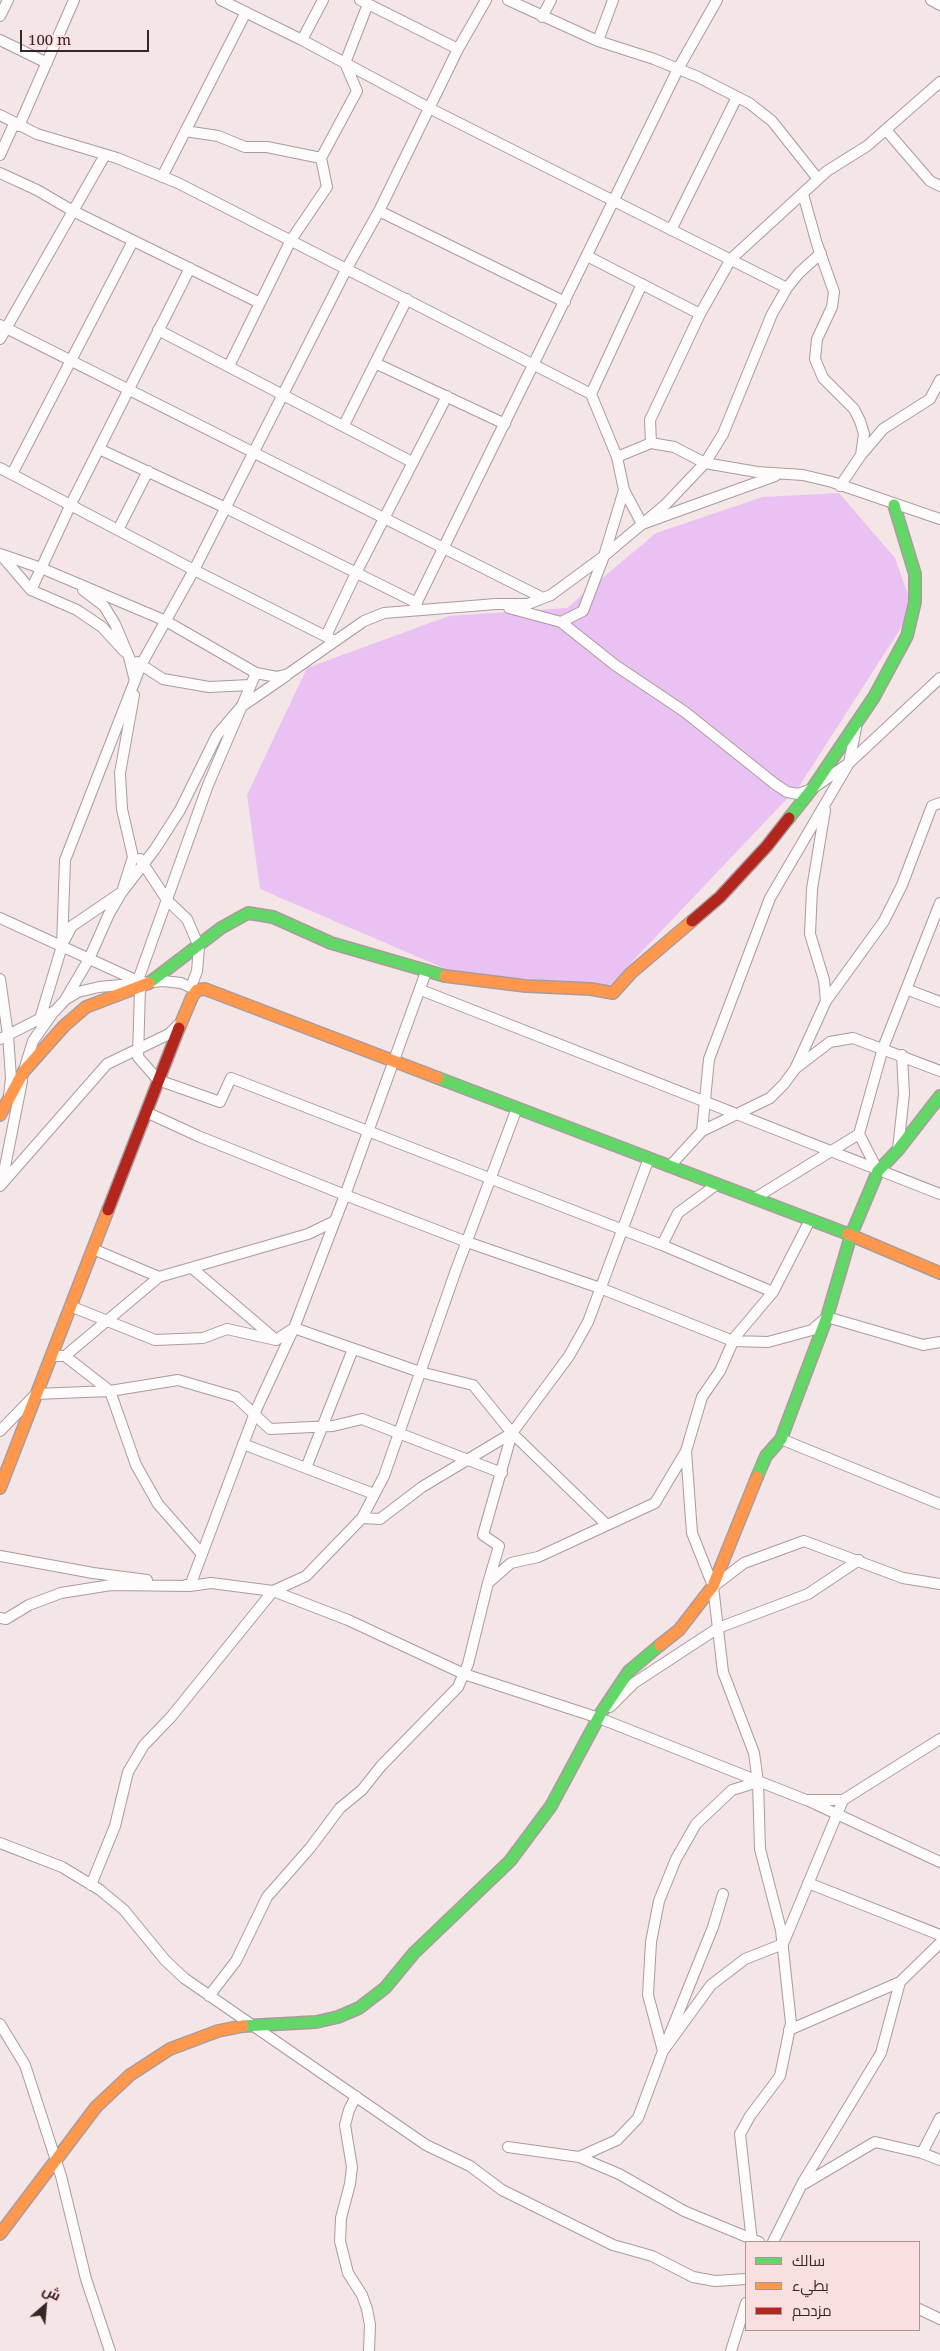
<!DOCTYPE html>
<meta charset="utf-8">
<style>
body{margin:0}
#map{position:relative;width:940px;height:2351px;overflow:hidden;background:#f4e5e6;font-family:"Noto Serif",Cairo,serif}
canvas{display:block}
.legend{position:absolute;left:745px;top:2241px;width:175px;height:90px;box-sizing:border-box;background:#fadfe0;border:1px solid #ac9596;margin:0;padding:6px 9px;list-style:none;font-size:15px;color:#372627}
.legend li{display:flex;align-items:center;gap:10px;height:25px}
.legend b{width:25px;border:1px solid #ac9596}
.north{position:absolute;left:20px;top:2281px;width:50px;height:50px;-webkit-text-stroke:4px #fadfe0;paint-order:stroke;rotate:27deg;font-size:14px;font-weight:700;line-height:20px;text-align:center;color:#372627}
.north::after{content:'';display:block;margin:auto;width:18px;height:22px;background:#372627;clip-path:polygon(50% 0,100% 100%,50% 72%,0 100%)}
.scale{position:absolute;left:20px;top:30px;width:129px;height:22px;box-sizing:border-box;border:2px solid #372627;border-top:0;padding-left:6px;font-size:15px;line-height:18px;white-space:nowrap;color:#372627;-webkit-text-stroke:4px #fadfe0;paint-order:stroke}
</style>
<div id="map">
<canvas width="940" height="2351"></canvas>
<ul class="legend">
<li><b style="height:6px;background:#63d668"></b>سالك</li>
<li><b style="height:6px;background:#ff974d"></b>بطيء</li>
<li><b style="height:6px;background:#b3261e"></b>مزدحم</li>
</ul>
<div class="north">ش</div>
<div class="scale">100 m</div>
</div>
<script>
const context = document.querySelector('canvas').getContext('2d');
context.lineJoin = 'round';
function fill(path, color) { context.fillStyle = color; context.fill(path, 'evenodd'); }
const shape = rows => new Path2D(rows.map(r => 'M' + r).join(''));
function trace(path, color, width, dash) { context.strokeStyle = color; context.lineWidth = width; context.lineCap = dash ? 'butt' : 'round'; context.setLineDash(dash || []); context.stroke(path); }
const water = shape([
 [839,493,895,558,913,609,800,785,609,986,453,972,260,889,247,795,307,668,449,616,567,608,656,533,763,497]
]);
const street = shape([
 [221,0,302,40,429,108,787,288],
 [360,0,458,49],
 [508,0,598,41,654,59,698,77,749,103,772,121,818,179],
 [931,0,940,5],
 [0,16,8,0],
 [542,17,551,0],
 [0,40,47,63],
 [302,40,323,0],
 [598,41,613,0],
 [0,115,37,134,117,158,178,183,591,394,617,457,651,443,674,447,705,463,723,434,772,314,787,288,799,273,821,253],
 [19,126,74,0],
 [886,130,930,181,940,186],
 [185,131,218,136,245,147,267,147,321,158,357,91,345,63,368,4],
 [0,155,14,124],
 [0,173,37,190,73,211,260,303],
 [162,177,246,12],
 [803,194,817,244,834,292,832,307,817,339,815,359,823,378,854,409,860,421,864,434,861,455],
 [379,211,565,302],
 [671,230,737,97],
 [587,256,700,314],
 [0,325,543,598],
 [158,330,412,462],
 [0,339,105,155],
 [375,363,505,424],
 [229,366,291,240,327,187,321,158],
 [591,394,642,284],
 [344,425,407,299],
 [651,443,650,420,700,314,731,259,827,171,867,146,940,82],
 [99,449,226,508,417,603],
 [0,468,194,570,335,641],
 [12,474,133,241],
 [840,486,861,455,883,429,930,399,940,380],
 [624,490,642,524,775,476],
 [118,530,148,471],
 [0,554,41,568,166,621,256,673,277,677,288,674,364,621,384,613,496,604,528,604,551,595,604,556,666,504,705,463,757,472,803,475,832,482,940,519],
 [1,555,31,590,77,610,102,627,124,651],
 [31,590,71,504,190,268],
 [83,590,104,606,115,624,129,657,135,681],
 [509,608,561,622,615,665,685,712,775,784,787,792,798,794,812,789,849,763,940,678],
 [413,610,678,69,717,0],
 [561,622,583,611,604,556,624,490,617,457],
 [326,636,356,573,447,396],
 [137,662,163,679,209,687,250,685],
 [825,810,812,889,810,934,824,980,826,1001],
 [140,859,167,900,187,919,199,947,197,971,191,987],
 [0,918,131,978,137,983,140,988,138,1057,158,1080,220,1102,231,1078,662,1245,678,1213,716,1185],
 [63,943,72,926,122,892,133,857,122,809,120,773,134,695],
 [0,979,8,1035,11,1078,9,1096],
 [137,983,208,785,256,673],
 [906,989,940,1002],
 [421,990,940,1194],
 [68,998,78,992,99,987,163,981,181,983,197,990],
 [40,1019,62,946,65,860,141,665,194,570,347,268,379,211,458,49,486,0],
 [0,1039,55,1011,65,1000,89,959,109,914,122,892,155,849,180,810,217,735,241,707,286,676],
 [25,1067,33,1041,52,1014],
 [796,1068,830,1042,853,1038,940,1071],
 [146,1112,198,1136,345,1195,467,1242,600,1288,733,1341,768,1342,812,1330,827,1317,923,1345,940,1342],
 [702,1131,770,1098,784,1084,795,1069,826,1001,884,921,902,885,932,806,940,803],
 [898,1149,904,1094,902,1055],
 [670,1166,702,1131,709,1059,770,898,849,763,856,728],
 [878,1171,859,1134,883,1048,940,903],
 [2,1182,22,1081],
 [0,1186,107,1064,169,1034,178,1025],
 [755,1198,859,1134],
 [662,1245,773,1292],
 [93,1249,159,1277,308,1234,335,1221],
 [192,1268,275,1339],
 [70,1306,155,1340,203,1338,227,1329,276,1340,294,1328,420,1372,473,1385,512,1433,607,1525],
 [51,1356,65,1356,110,1391,136,1465,158,1504,201,1553],
 [65,1356,159,1277],
 [0,1431,36,1394,110,1391,178,1380,236,1397,270,1429,333,1426,362,1419,502,1473],
 [781,1439,940,1504],
 [243,1444,374,1494],
 [686,1451,692,1533,713,1586,723,1672,754,1753,758,1782,760,1849,781,1930,791,2023,780,2076,750,2116,740,2134,752,2242],
 [306,1468,353,1349],
 [362,1518,380,1519,422,1487,512,1433],
 [0,1556,93,1573,147,1580],
 [488,1583,499,1546,483,1535,512,1433,569,1356,588,1322,649,1158],
 [186,1585,190,1586,256,1410,294,1328,348,1187,426,972],
 [714,1586,744,1563,804,1541,903,1578,940,1584],
 [0,1618,6,1619,29,1605,61,1593,111,1585,190,1586,211,1583,273,1591,348,1620,464,1674,599,1718,806,1800,843,1800,940,1739],
 [610,1707,634,1683,718,1628,808,1594,859,1560],
 [809,1801,940,1862],
 [0,1843,62,1867,100,1890,124,1910,165,1960,184,1978,426,2145,470,2166,502,2190,613,2245,652,2256,693,2277,715,2281,746,2279],
 [808,1883,940,1935],
 [91,1885,115,1826,128,1772,144,1745,171,1717,273,1591,306,1576,362,1518,384,1476,456,1270,517,1108],
 [209,1996,236,1961,267,1897,310,1848,340,1808,362,1790,381,1766,458,1687,468,1664,488,1583,511,1563,538,1557,655,1503,686,1451,702,1397,720,1371,735,1337,773,1292,810,1220],
 [0,2024,25,2065,61,2176,86,2279,110,2351],
 [789,2030,900,1982],
 [669,2036,713,1927,723,1894],
 [663,2051,711,1985,745,1959,783,1944,843,1800],
 [356,2096,349,2110,345,2125,352,2167,350,2184,341,2218,340,2241,348,2273,362,2295,367,2309,370,2325,369,2351],
 [940,2118,922,2153,940,2160],
 [508,2147,579,2157,617,2140,638,2118,663,2051,648,1995,651,1942,659,1901,676,1859,696,1824,732,1790,758,1782],
 [579,2157,619,2174,684,2211,759,2242],
 [804,2184,875,2142,922,2153],
 [773,2242,803,2182,881,2053,900,1982,940,1943],
 [919,2309,940,2319],
 [731,2351,746,2303]
]);
const fast = shape([
 [789,818,812,789,874,697,907,636,915,602,915,574,894,505],
 [149,983,221,928,248,913,273,917,331,943,445,976],
 [438,1078,848,1234],
 [757,1477,766,1456,781,1439,827,1317,851,1235,878,1171,898,1150,940,1096],
 [243,2026,316,2022,338,2017,359,2008,385,1988,414,1953,510,1861,551,1806,601,1713,629,1671,660,1645]
]);
const slow = shape([
 [445,976,526,986,591,989,613,993,631,973,692,921],
 [179,1028,192,997,197,990,205,989,438,1078],
 [0,1115,24,1071,64,1026,86,1007,149,983],
 [848,1234,940,1273],
 [0,1488,108,1210],
 [660,1645,679,1630,713,1586,757,1477],
 [0,2234,96,2107,130,2075,170,2049,218,2031,243,2026]
]);
const jam = shape([
 [692,921,720,897,767,846,789,818],
 [108,1210,179,1028]
]);
fill(water, '#e9c1f3');
trace(street, '#aa9b9c', 12);
trace(fast, '#aa9b9c', 14);
trace(slow, '#aa9b9c', 14);
trace(jam, '#aa9b9c', 14);
trace(street, '#fdfbfb', 10);
trace(fast, '#63d668', 11);
trace(slow, '#ff974d', 11);
trace(jam, '#b3261e', 11);
</script>
